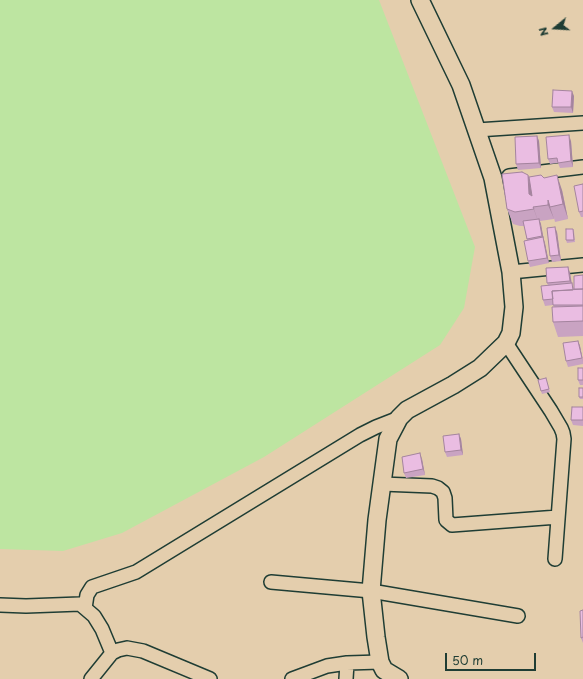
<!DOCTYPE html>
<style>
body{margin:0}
#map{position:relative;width:583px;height:679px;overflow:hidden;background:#e4cead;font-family:"Playpen Sans",sans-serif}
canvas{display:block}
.north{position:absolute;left:535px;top:8px;width:40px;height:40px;-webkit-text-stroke:3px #e4cead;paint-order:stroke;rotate:252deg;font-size:11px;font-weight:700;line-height:16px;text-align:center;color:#1f3d34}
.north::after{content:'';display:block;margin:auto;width:14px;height:18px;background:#1f3d34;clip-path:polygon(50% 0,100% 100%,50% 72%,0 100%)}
.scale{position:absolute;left:445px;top:653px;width:91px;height:18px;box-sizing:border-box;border:2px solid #1f3d34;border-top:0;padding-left:5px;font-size:12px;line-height:14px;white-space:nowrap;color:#1f3d34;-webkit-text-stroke:3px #e4cead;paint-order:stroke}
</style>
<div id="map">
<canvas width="583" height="679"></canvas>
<div class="north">N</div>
<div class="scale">50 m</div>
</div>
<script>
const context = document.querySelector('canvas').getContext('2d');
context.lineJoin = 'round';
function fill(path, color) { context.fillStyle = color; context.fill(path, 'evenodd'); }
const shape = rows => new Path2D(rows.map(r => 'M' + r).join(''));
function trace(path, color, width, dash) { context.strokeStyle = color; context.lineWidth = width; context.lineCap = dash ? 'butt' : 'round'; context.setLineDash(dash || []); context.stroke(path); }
const green = shape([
 [0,0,379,0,475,247,464,308,440,345,264,457,122,533,63,551,0,549]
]);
const minor = shape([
 [477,130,583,123],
 [509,176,583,167],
 [511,272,583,265],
 [506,343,551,411,561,428,563,433,564,439,555,559],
 [382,484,432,486,438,488,443,492,445,498,446,520,452,525,558,517],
 [271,582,371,591,518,616],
 [0,605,26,606,80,604,94,616,102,629,112,653],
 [85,608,87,595,92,587,136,572,360,435,376,427,399,418],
 [91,679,112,653,118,650,127,648,143,651,210,679],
 [292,679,327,666,347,663,380,662],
 [346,679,347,663]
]);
const major = shape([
 [399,679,384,670,380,662,376,637,371,591,377,520,388,439,399,418,407,410,453,385,480,368,506,343,511,333,514,307,511,272,493,178,461,85,420,0]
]);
const wall = shape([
 [574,96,573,113,554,112,552,107],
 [537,136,539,141,541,168,518,170,516,164],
 [571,141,573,167,560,168,558,163,550,164,548,159],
 [528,175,529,177,544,178,562,190,568,219,555,222,554,218,554,219,540,221,549,263,530,267,528,261,527,240,524,226,520,226,513,224,507,209],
 [583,184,583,217,581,217,579,212],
 [573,229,574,231,575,242,567,243,566,240],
 [557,232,561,261,552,262,550,256],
 [568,267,570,273,572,283,574,289,583,275,583,336,558,337,553,322,554,307,553,305,545,306,543,300,548,285,547,283],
 [578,341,580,346,583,360,583,364,568,367,566,361],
 [583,368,583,385,580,385,578,380],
 [546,378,550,392,542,394,541,391],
 [583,388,583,399,580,399,579,397],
 [583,407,583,426,573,425,571,420],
 [459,434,461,439,463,455,447,457,445,452],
 [422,459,425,475,406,478,404,473],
 [583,610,583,643,581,638]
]);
const shadedWall = shape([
 [572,91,574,96,573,113,571,107],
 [569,135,571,141,573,167,571,161],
 [537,136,539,141,541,168,539,163],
 [528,175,533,190,533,207,539,224,529,194],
 [557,175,562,190,568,219,563,204],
 [548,200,550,207,554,219,548,205],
 [539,219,541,224,544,241,542,236],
 [555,227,557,232,561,261,559,255],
 [543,237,545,243,549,263,547,258],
 [568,267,570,273,572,287,570,281],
 [578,341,580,346,583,362,582,358],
 [459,434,461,439,463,455,461,450],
 [420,453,422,459,425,475,423,469]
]);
const building = shape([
 [553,90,572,91,571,107,552,107,553,90],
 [569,135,571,161,558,163,557,158,548,159,546,137,569,135],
 [537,136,539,163,516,164,515,137,537,136],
 [522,172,528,175,529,194,532,196,529,177,541,175,544,178,557,175,563,204,550,207,548,200,548,205,533,207,534,209,515,212,507,209,502,174,522,172],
 [583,184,583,211,579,212,574,186,583,184],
 [539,219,542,236,527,239,523,221,539,219],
 [555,227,559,255,550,256,547,228,555,227],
 [566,229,573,229,574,240,566,240,566,229],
 [543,237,547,258,528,261,524,241,543,237],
 [568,267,570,281,547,283,546,268,568,267],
 [583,275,583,289,574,289,574,276,583,275],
 [572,283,573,290,552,291,553,299,543,300,541,286,572,283],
 [583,289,583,305,553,305,552,291,583,289],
 [583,306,583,321,553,322,552,307,583,306],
 [578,341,582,358,566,361,563,343,578,341],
 [578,368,583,368,583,380,578,380,578,368],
 [546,378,549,389,541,391,538,380,546,378],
 [579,388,583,388,583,397,579,397,579,388],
 [572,407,583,407,583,420,571,420,572,407],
 [459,434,461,450,445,452,443,436,459,434],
 [420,453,423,469,404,473,402,457,420,453],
 [583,610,583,637,581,638,580,611,583,610]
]);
fill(green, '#bde5a1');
trace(minor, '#1f3d34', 16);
trace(major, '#1f3d34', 20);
trace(minor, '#e4cead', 13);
trace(major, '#e4cead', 17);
fill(wall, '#c9a3c2');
fill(shadedWall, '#a4849e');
fill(building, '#eabde2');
trace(building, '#a4849e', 1);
</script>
